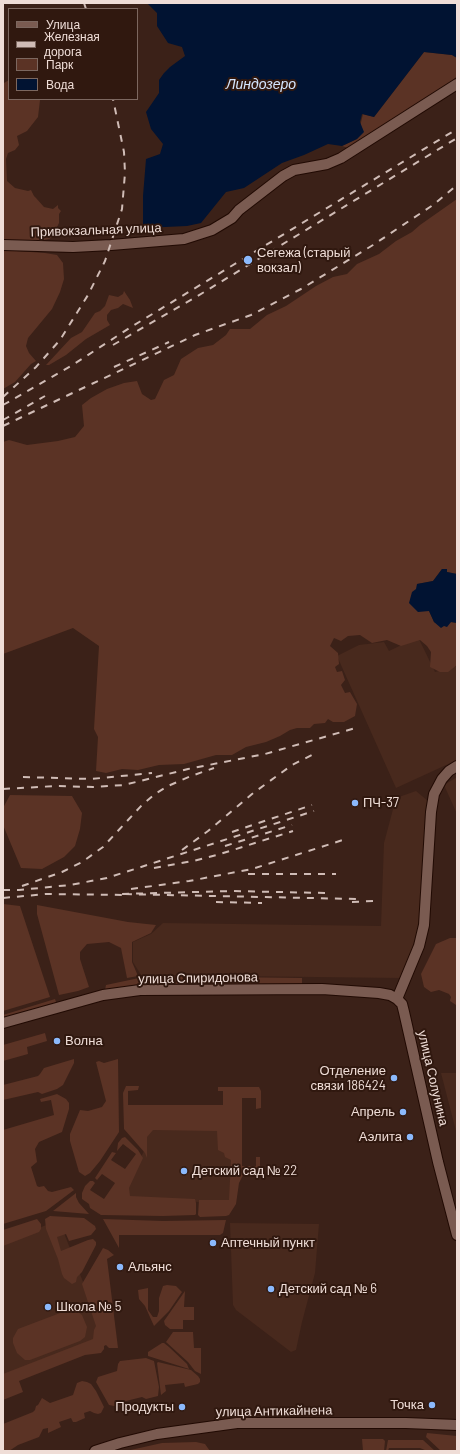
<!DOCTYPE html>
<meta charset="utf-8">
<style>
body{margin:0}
#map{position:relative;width:460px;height:1454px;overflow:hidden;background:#3b2118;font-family:Barlow,sans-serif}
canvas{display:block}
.frame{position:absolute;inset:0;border:4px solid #efddd7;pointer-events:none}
.legend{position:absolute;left:8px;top:8px;width:130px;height:92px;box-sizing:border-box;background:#30180f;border:1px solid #7c675f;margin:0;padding:5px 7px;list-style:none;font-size:12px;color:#efddd7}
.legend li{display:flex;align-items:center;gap:8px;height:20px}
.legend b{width:20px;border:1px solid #7c675f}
</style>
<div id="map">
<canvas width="460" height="1454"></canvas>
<div class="frame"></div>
<ul class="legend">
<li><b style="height:5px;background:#7a5b51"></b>Улица</li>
<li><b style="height:5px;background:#d0bcb6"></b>Железная дорога</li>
<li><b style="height:11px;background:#5b3325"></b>Парк</li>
<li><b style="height:11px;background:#011332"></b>Вода</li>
</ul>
</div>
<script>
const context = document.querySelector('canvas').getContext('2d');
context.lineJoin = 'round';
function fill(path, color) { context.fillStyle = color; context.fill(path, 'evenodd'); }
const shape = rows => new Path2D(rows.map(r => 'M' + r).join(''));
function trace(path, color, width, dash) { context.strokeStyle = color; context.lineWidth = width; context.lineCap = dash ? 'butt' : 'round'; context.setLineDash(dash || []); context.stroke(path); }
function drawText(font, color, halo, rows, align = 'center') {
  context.font = font + ' Barlow,sans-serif'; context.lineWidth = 4; context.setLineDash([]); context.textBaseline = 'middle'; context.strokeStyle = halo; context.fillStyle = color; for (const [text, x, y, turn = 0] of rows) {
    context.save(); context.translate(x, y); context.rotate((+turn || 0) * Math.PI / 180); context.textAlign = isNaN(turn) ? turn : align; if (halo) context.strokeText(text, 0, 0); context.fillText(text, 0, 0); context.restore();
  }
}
const built = shape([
 [418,637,435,672,457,666,457,760,396,788,337,656,359,645,384,642,389,651],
 [457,777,457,814,444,785],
 [416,791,428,801,418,938,401,978,141,975,133,962,133,942,151,934,163,923,381,926,384,843,396,798],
 [441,1073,457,1073,457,1135,456,1131],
 [233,1114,235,1204,129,1198,126,1187,144,1151,128,1133],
 [59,1220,104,1336,3,1376,3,1242],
 [230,1223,319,1224,315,1273,302,1322,296,1350,291,1352,236,1310,233,1305]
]);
const green = shape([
 [424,52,452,55,457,58,457,76,449,84,354,150,342,146,357,139,363,114,374,117],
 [9,80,9,99,39,99,40,100,38,117,27,131,17,136,19,145,15,150,8,153,6,159,7,181,15,188,28,191,31,190,34,196,36,198,44,207,53,209,58,205,58,208,61,211,59,214,59,223,56,229,58,234,49,239,39,241,3,243,3,91,4,83],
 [457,199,457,574,447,572,442,569,433,581,417,584,434,622,444,626,451,622,457,623,457,665,448,672,440,672,430,667,431,652,427,646,420,640,401,646,387,640,372,643,360,635,348,636,341,641,334,638,330,646,338,653,339,664,335,667,337,672,342,671,345,680,341,685,345,693,350,692,357,704,355,716,344,722,333,722,328,719,325,723,314,724,310,728,297,728,290,730,280,736,266,742,246,747,232,755,216,755,184,764,159,765,138,770,122,769,106,773,96,771,98,737,94,729,99,646,73,628,3,654,3,442,9,440,27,445,58,441,75,437,84,426,82,405,91,398,107,389,124,383,137,381,142,394,151,400,155,399,164,380,174,375,181,359,198,348,213,345,226,335,230,329,250,329,267,315,286,306,316,286,333,277,347,274,357,264,379,254,396,241,412,232,420,225],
 [3,250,45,253,57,255,63,263,64,279,60,292,52,309,28,338,26,346,29,353,36,361,31,364,15,382,3,389],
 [124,291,130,300,133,308,123,304,118,308,111,310,107,315,107,320,110,325,86,339,66,355,49,365,46,365,71,338,82,332,95,313,100,311,105,306,109,295,118,297,123,294],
 [10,795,72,796,82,813,80,829,75,846,64,857,42,869,21,868,3,825,3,808],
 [3,904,20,906,50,997,3,1011],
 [37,905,128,922,156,925,151,933,132,942,132,962,138,976,127,978,121,948,109,942,87,944,80,952,80,959,89,987,78,991,59,995,37,914],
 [450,938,457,938,457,1005,456,1005,450,1001,451,997,449,994,439,990,431,992,424,987,421,974,436,944],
 [180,976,216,977,216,986,146,988,142,978],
 [223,977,302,978,302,989,223,988],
 [139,978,143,988,105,990,106,985],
 [55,999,58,1008,3,1018,3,1015],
 [45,1033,47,1041,27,1047,28,1054,3,1061,3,1045],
 [74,1059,74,1063,63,1085,57,1089,42,1094,38,1092,3,1100,3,1085,38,1076,40,1074,44,1068],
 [118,1059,119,1132,100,1161,90,1173,85,1176,79,1172,70,1141,70,1134,80,1110,88,1111,102,1107,106,1101,96,1062,99,1061,104,1063],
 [126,1086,139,1086,138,1090,128,1091,128,1105,223,1105,223,1091,218,1091,218,1087,259,1087,261,1091,261,1108,256,1109,256,1098,242,1098,242,1166,256,1166,256,1157,260,1157,260,1170,245,1173,242,1177,239,1183,236,1204,229,1215,226,1216,200,1217,198,1215,199,1200,229,1200,231,1160,225,1157,224,1153,218,1150,217,1131,153,1130,147,1137,147,1158,145,1153,124,1129,123,1093],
 [57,1094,66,1099,69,1103,69,1109,62,1132,39,1142,35,1149,37,1162,31,1167,37,1186,39,1187,44,1186,48,1191,52,1192,71,1187,74,1190,46,1211,3,1224,3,1130,54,1115,51,1100,41,1102,40,1099],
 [125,1137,138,1150,143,1158,129,1188,130,1196,195,1199,196,1203,196,1214,195,1215,163,1216,101,1215,90,1208,89,1204,82,1199,82,1193,85,1186,90,1181,93,1181,95,1183,90,1190,104,1199,115,1183,102,1174,97,1180,95,1178,112,1152,116,1153,111,1160,125,1169,136,1154,123,1144,117,1151,118,1143,122,1138],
 [76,1193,76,1197,79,1203,89,1214,53,1211],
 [50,1216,84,1218,95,1226,96,1229,91,1235,69,1241,66,1234,57,1237,61,1251,88,1240,93,1239,96,1242,96,1245,82,1272,77,1277,76,1282,72,1284,64,1278,62,1274,58,1259,46,1229,45,1219],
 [37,1219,41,1224,41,1229,39,1232,3,1246,3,1230],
 [103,1219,163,1221,226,1220,223,1233,220,1235,119,1235,119,1248],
 [103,1248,108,1250,114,1255,107,1259,118,1348,109,1348,106,1345,104,1346,104,1349,101,1353,85,1355,19,1381,23,1392,3,1400,3,1374,93,1339,94,1330,96,1326,82,1284],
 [167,1285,176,1286,182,1292,169,1311,154,1326,145,1306,139,1299,138,1290,148,1288,148,1310,153,1317,157,1317,159,1311,159,1298,163,1286],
 [185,1291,184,1307,194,1307,194,1320,183,1320,183,1329,170,1329,165,1325,164,1321],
 [68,1310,78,1312,82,1315,87,1327,85,1337,80,1341,30,1360,25,1360,17,1353,13,1343,13,1338,18,1329],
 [173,1332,193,1332,194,1348,201,1348,201,1374,195,1371,188,1362,166,1342],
 [162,1343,164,1343,169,1347,187,1364,189,1369,148,1356,148,1352],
 [146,1358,154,1361,159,1387,158,1396,146,1399,142,1397,126,1401,119,1407,109,1405,96,1382,98,1377,117,1371,118,1364,120,1361],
 [158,1362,191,1370,198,1376,200,1379,200,1382,198,1384,185,1387,184,1383,165,1385,166,1391,161,1395,157,1363],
 [82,1381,87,1382,91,1384,96,1391,104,1407,101,1413,98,1414,94,1413,90,1411,84,1413,85,1418,76,1422,73,1422,71,1418,59,1422,61,1427,48,1433,48,1428,43,1429,39,1437,18,1445,9,1451,3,1451,3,1424,33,1412,35,1410,36,1406,38,1405,42,1398,50,1403,73,1395,77,1383],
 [427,1433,457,1436,457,1451,441,1451,426,1437],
 [362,1439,383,1439,385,1441,384,1451,363,1451],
 [388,1440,423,1440,435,1451,427,1451,420,1448,389,1448,388,1451,386,1451],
 [196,1442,205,1444,210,1451,126,1451,162,1443]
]);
const water = shape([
 [147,3,457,3,457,58,452,55,424,52,374,117,362,114,360,122,364,132,357,139,342,146,328,144,304,155,282,163,244,188,226,192,201,223,187,226,143,228,143,196,146,159,160,154,163,144,151,129,146,112,159,93,159,80,164,73,170,67,185,56,182,47,168,43,157,26,157,13],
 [442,569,447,569,447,572,457,574,457,623,451,622,447,627,444,626,441,628,434,622,429,611,418,612,409,603,412,592,416,589,417,584,433,581]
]);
const minor = shape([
 [3,245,73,247,111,245,184,239,212,230,232,218,239,210,283,176,294,170,327,164,341,158,457,84],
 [397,999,419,946,424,925,431,812,434,794,442,779,449,771,457,766],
 [3,1023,103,995,140,990,322,989,379,993,390,995,397,999,402,1004,404,1012,438,1162,457,1235],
 [95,1451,120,1443,157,1434,237,1423,406,1423,457,1425]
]);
const rail = shape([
 [84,3,86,9],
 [113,345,196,297,457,138],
 [114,367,169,342],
 [3,397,36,367,60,340,88,295,105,261,122,209,125,173,124,152,113,99],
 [3,405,71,366,131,327,457,129],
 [3,420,45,396],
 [3,426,195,335,251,315,301,289,373,245,433,205,457,185],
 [23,777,91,779,152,773],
 [3,789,56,786,93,787,124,785,188,769,265,754,359,727],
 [232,832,312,805],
 [225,846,292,825],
 [182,850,208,831,252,794,292,765,316,753],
 [154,868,193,861,217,855,293,831],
 [248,874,336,874],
 [22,886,62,872,82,862,103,847,142,805,155,794,168,786,191,776,214,768],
 [131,889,189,881,252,869,346,839],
 [3,890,19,890,70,885,107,878,314,811],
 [325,893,232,891,120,894,357,899],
 [3,898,46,894,125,895],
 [216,902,262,903],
 [352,902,374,901]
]);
const markers = [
 [248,260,5,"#8bb9fc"],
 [355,803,4,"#8bb9fc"],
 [57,1041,4,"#8bb9fc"],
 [394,1078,4,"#8bb9fc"],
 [403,1112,4,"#8bb9fc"],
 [410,1137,4,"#8bb9fc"],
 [184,1171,4,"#8bb9fc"],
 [213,1243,4,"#8bb9fc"],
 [120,1267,4,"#8bb9fc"],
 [271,1289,4,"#8bb9fc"],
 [48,1307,4,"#8bb9fc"],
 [432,1405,4,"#8bb9fc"],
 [182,1407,4,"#8bb9fc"]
];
const streetNames = [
 ["Привокзальная улица",96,230,-2],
 ["улица Спиридонова",198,978,-1],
 ["улица Солунина",433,1078,77],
 ["улица Антикайнена",274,1411,-1]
];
const poiNames = [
 ["Сегежа (старый",257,253],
 ["вокзал)",257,268],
 ["ПЧ-37",363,803],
 ["Волна",65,1041],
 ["Отделение",386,1071,"right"],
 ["связи 186424",386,1086,"right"],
 ["Апрель",395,1112,"right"],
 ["Аэлита",402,1137,"right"],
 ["Детский сад № 22",192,1171],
 ["Аптечный пункт",221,1243],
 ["Альянс",128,1267],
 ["Детский сад № 6",279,1289],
 ["Школа № 5",56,1307],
 ["Точка",424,1405,"right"],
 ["Продукты",174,1407,"right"]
];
const waterNames = [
 ["Линдозеро",261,84]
];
fill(built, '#48291d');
fill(green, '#5b3325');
fill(water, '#011332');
trace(minor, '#210a03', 12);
trace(minor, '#7a5b51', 10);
trace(rail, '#d0bcb6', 2, [7, 7]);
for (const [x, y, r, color] of markers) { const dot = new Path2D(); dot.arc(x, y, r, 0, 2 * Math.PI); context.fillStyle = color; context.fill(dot); trace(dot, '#30180f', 1.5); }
drawText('13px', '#efddd7', '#30180f', streetNames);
drawText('13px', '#efddd7', '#30180f', poiNames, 'left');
drawText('italic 14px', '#d4e6ff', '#30180f', waterNames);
</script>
